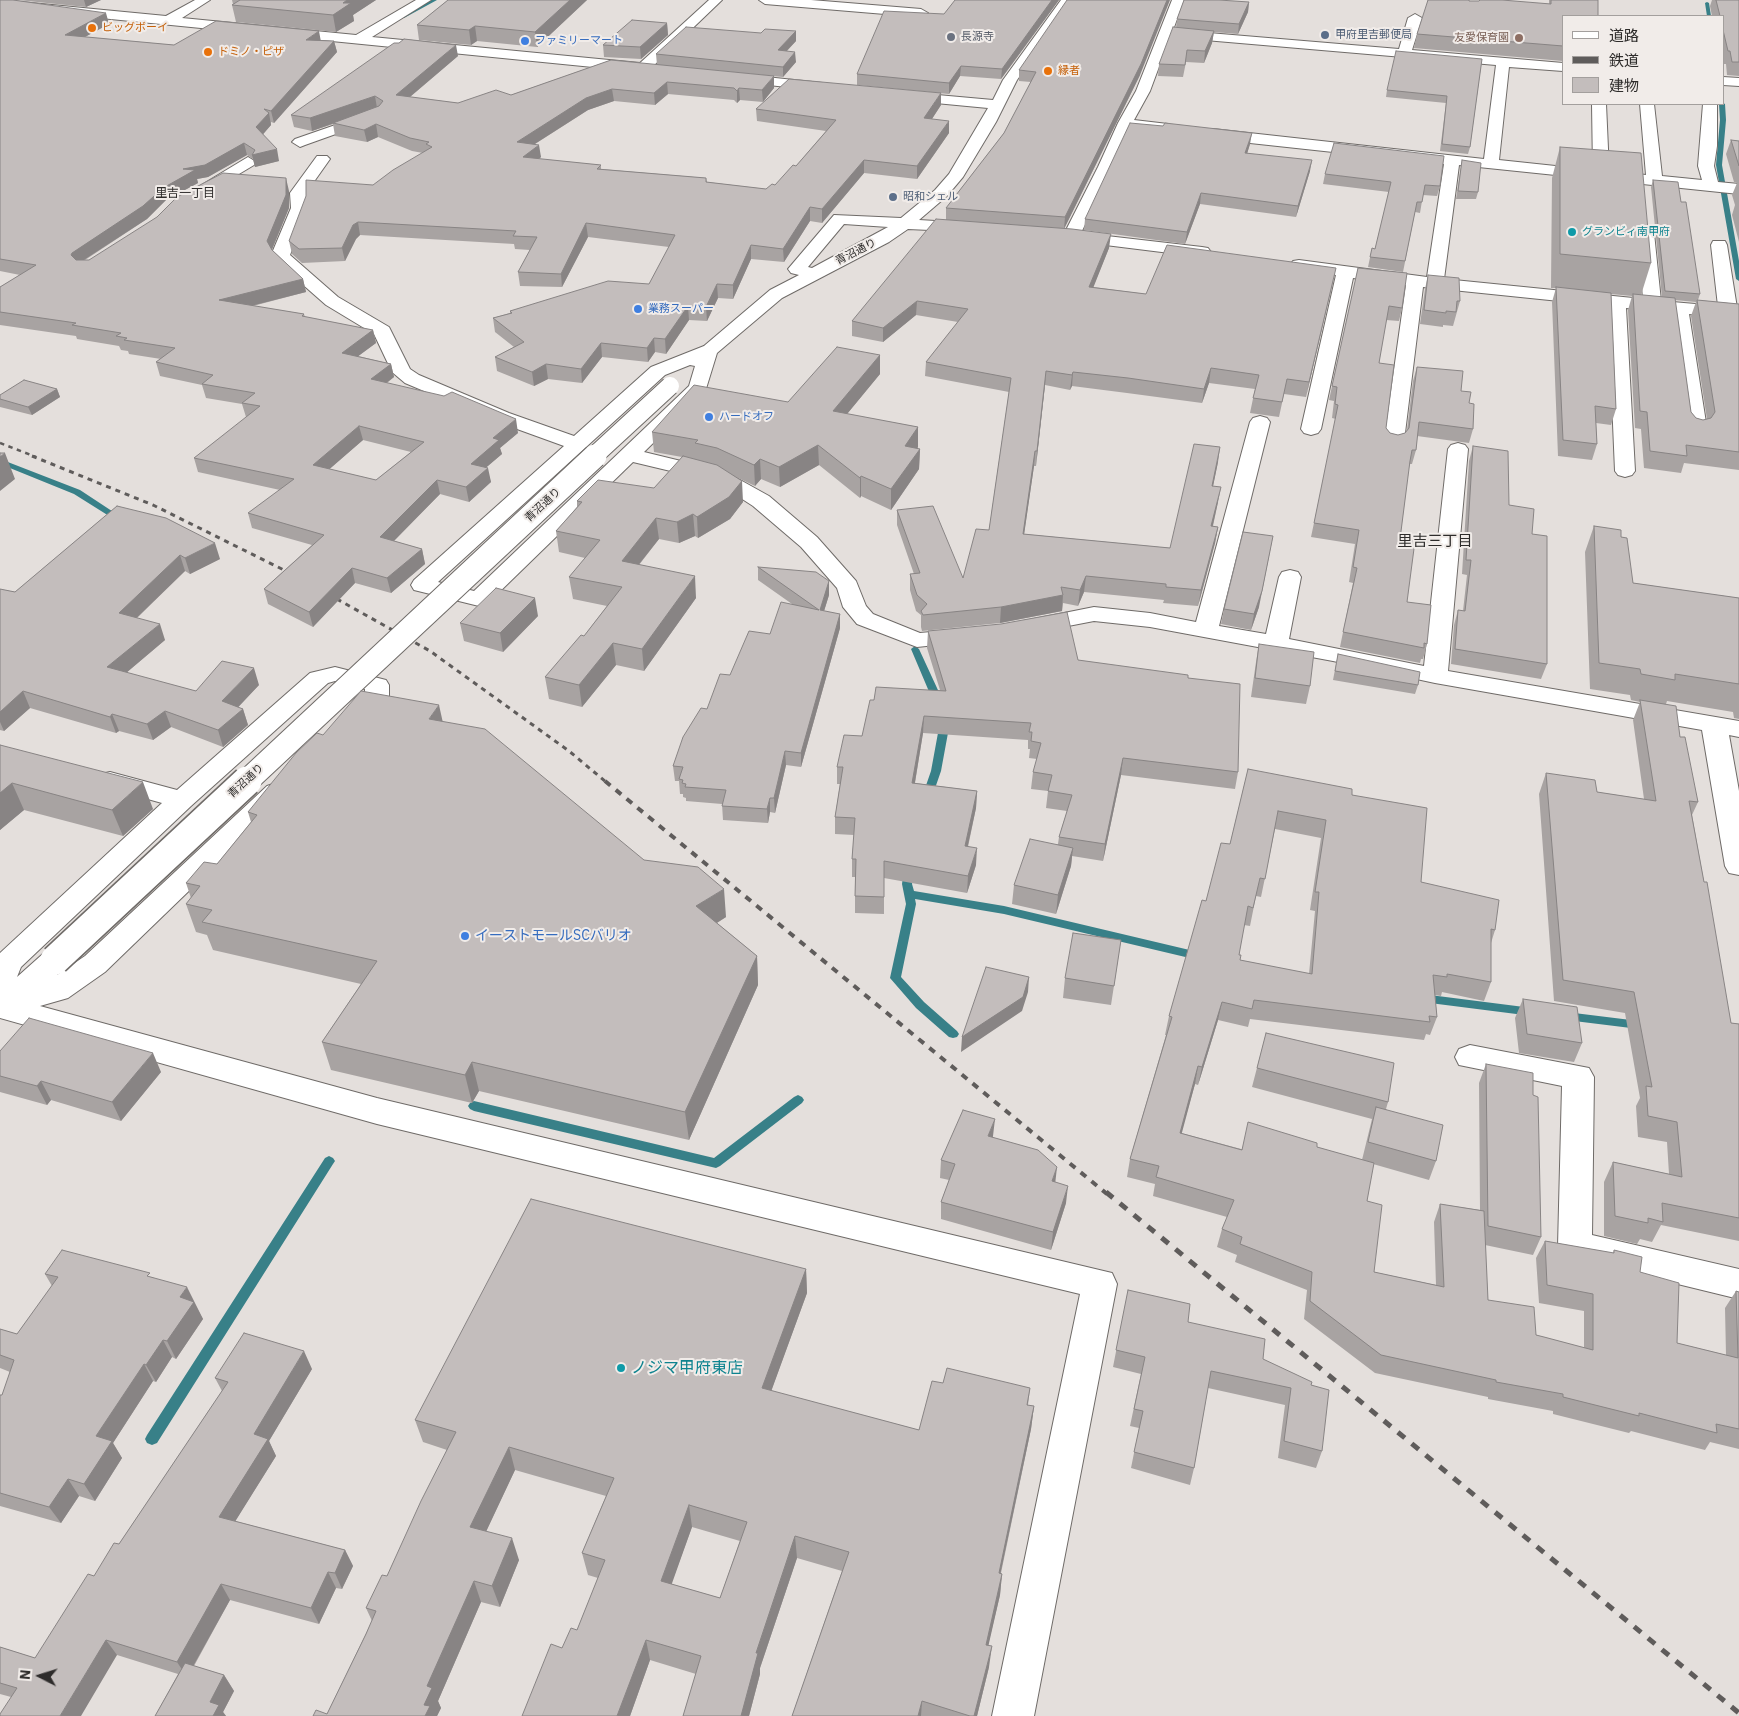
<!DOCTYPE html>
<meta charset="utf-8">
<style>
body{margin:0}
#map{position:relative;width:1739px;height:1716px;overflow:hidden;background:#e4dfdc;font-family:"IBM Plex Sans","Noto Sans JP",sans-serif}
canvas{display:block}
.legend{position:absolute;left:1562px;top:15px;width:162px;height:90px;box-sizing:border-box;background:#f1ece9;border:1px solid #a39f9d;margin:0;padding:6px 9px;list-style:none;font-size:15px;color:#2e2c2b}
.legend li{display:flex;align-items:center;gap:10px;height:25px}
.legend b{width:25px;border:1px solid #a39f9d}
.north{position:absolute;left:15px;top:1651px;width:50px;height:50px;-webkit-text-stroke:4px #f1ece9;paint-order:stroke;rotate:275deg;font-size:14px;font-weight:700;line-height:20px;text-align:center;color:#2e2c2b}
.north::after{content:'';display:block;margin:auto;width:18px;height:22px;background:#2e2c2b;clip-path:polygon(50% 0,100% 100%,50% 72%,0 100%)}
</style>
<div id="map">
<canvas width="1739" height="1716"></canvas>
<ul class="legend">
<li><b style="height:6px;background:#fff"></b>道路</li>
<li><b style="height:6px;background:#5f5c5b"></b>鉄道</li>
<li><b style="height:14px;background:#c3bdbc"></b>建物</li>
</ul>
<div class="north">N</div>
</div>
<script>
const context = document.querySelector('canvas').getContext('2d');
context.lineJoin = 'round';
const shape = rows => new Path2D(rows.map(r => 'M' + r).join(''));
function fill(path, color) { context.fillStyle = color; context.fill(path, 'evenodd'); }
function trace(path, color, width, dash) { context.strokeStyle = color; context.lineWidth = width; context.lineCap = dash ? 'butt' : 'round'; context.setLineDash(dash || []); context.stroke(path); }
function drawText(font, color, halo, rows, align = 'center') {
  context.font = font + ' "IBM Plex Sans","Noto Sans JP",sans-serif'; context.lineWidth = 4; context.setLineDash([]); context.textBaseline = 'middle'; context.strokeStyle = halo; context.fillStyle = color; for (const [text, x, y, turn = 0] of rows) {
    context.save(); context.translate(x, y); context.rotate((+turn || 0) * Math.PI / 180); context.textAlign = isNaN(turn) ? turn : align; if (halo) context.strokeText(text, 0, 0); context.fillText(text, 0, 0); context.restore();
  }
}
const stream = shape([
 [431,0,437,0,404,18,400,17,431,0],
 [1707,2,1709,3,1711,16,1707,16,1705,3,1707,2],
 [1723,103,1725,104,1726,120,1722,165,1739,261,1739,281,1736,279,1716,165,1720,120,1719,104,1723,103],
 [0,459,80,490,124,519,123,521,117,521,74,494,0,464,0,459],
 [915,646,919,649,943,701,941,703,935,703,933,701,911,649,915,646],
 [945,719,950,722,941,771,932,797,927,800,922,797,931,771,940,722,945,719],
 [909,866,914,869,912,884,914,891,1004,906,1198,952,1202,953,1203,956,1202,959,1198,960,1004,914,915,899,916,904,901,977,924,1002,957,1031,959,1034,957,1037,953,1038,949,1037,916,1008,890,978,906,904,902,884,904,869,909,866],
 [1422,994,1532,1008,1536,1009,1537,1012,1536,1015,1532,1016,1422,1002,1418,1001,1417,998,1418,995,1422,994],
 [1566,1012,1639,1021,1643,1022,1645,1025,1643,1028,1639,1029,1566,1020,1562,1019,1561,1016,1562,1013,1566,1012],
 [798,1095,802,1097,804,1100,802,1103,720,1166,716,1168,474,1111,470,1109,468,1106,470,1103,474,1101,714,1158,794,1097,798,1095],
 [329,1156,333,1158,335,1161,333,1164,157,1443,152,1445,147,1443,145,1439,147,1435,325,1158,329,1156]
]);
const minor = shape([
 [0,0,166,16,195,0,210,0,182,18,356,35,416,0,431,0,372,37,640,63,709,0,722,0,648,71,643,72,0,8,0,0],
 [759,0,811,0,921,9,928,13,921,17,765,4,759,0],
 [1061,0,1073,0,1017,80,996,122,963,177,947,196,919,220,968,223,974,224,976,228,974,232,908,229,889,242,782,298,717,353,705,392,644,452,718,470,733,476,769,496,817,537,856,581,866,606,873,614,920,633,965,629,973,631,977,636,973,641,917,647,857,624,843,607,837,588,801,547,753,506,719,484,704,479,633,462,487,604,479,606,414,590,411,585,414,580,564,446,495,421,405,383,392,372,374,334,326,305,276,261,272,253,291,208,290,193,317,156,327,156,330,159,306,193,307,208,290,255,338,297,389,327,410,369,419,375,509,413,574,436,651,367,704,346,770,290,799,275,791,273,788,269,834,215,901,218,935,190,949,174,988,108,904,100,897,96,904,92,993,100,1003,80,1061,0],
 [844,224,888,227,812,268,808,267,844,224],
 [690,365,695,366,689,386,474,591,438,582,665,375,690,365],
 [1172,0,1184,0,1173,30,1399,49,1408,18,1415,14,1422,18,1412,50,1563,63,1563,71,1509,67,1499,160,1593,170,1592,104,1606,104,1609,171,1646,175,1640,104,1654,104,1662,176,1702,180,1698,166,1703,104,1717,104,1717,146,1714,166,1718,182,1739,184,1739,194,1459,165,1444,279,1643,299,1638,233,1640,229,1646,228,1652,229,1654,233,1661,301,1718,306,1711,245,1713,241,1725,241,1727,245,1737,308,1739,309,1739,319,1689,314,1707,429,1704,433,1697,435,1690,433,1687,429,1671,312,1626,308,1635,471,1632,475,1625,477,1618,475,1615,471,1608,306,1423,287,1404,441,1401,445,1394,447,1387,445,1384,441,1406,285,1353,278,1321,429,1318,433,1311,435,1304,433,1301,429,1336,275,1299,270,1293,269,1290,265,1293,261,1299,260,1427,277,1444,164,1213,139,1205,134,1213,129,1484,159,1496,65,1170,37,1150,91,1134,120,1168,124,1175,128,1168,132,1130,128,1081,233,1202,247,1208,248,1211,252,1208,256,1202,257,1065,240,1063,236,1098,167,1118,123,1136,91,1172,0],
 [738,74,822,83,829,87,822,91,733,81,731,78,733,75,738,74],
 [1723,77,1739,78,1739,86,1723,85,1723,77],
 [370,113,377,117,375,120,305,145,300,147,292,142,295,139,370,113],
 [248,157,256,162,254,165,204,195,198,197,190,192,248,157],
 [1260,416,1267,418,1270,422,1219,626,1266,634,1279,577,1282,572,1290,570,1298,572,1301,577,1289,639,1424,666,1448,449,1451,445,1458,443,1465,445,1468,449,1448,671,1739,721,1739,737,1729,735,1739,791,1739,875,1729,873,1725,866,1702,730,1435,683,1333,661,1150,627,1094,621,1032,633,1024,631,1020,626,1024,621,1094,607,1150,613,1196,622,1250,422,1253,418,1260,416],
 [335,667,386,680,389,685,389,696,360,727,351,729,342,727,338,721,365,694,365,689,335,681,328,683,191,806,21,967,17,977,45,952,55,949,65,952,70,960,57,975,85,956,267,786,276,783,285,786,289,792,285,798,105,972,68,998,40,1006,377,1098,1112,1273,1117,1284,1034,1716,992,1716,1080,1294,377,1124,0,1018,0,953,162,803,101,786,97,780,101,774,110,772,177,790,310,673,335,667],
 [1470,1045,1589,1068,1594,1077,1592,1235,1739,1269,1739,1299,1563,1256,1558,1246,1562,1086,1459,1065,1455,1057,1459,1049,1470,1045]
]);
const railFar3 = shape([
 [0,443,36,457]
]);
const railFar2 = shape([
 [32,456,153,505,298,577],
 [328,594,430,651,569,751,606,782]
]);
const railFar1 = shape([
 [605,781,1107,1194]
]);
const rail = shape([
 [1106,1192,1739,1713]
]);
const minorBridgeFar2 = shape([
 [593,457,670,386]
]);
const minorBridgeFar1 = shape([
 [246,782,595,456]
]);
const minorBridge = shape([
 [55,960,247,781]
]);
const wall = shape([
 [0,0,109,24,85,37,174,45,321,41,334,41,337,52,274,123,271,122,271,125,263,134,279,161,255,167,253,159,247,155,208,177,197,179,198,183,166,200,147,219,85,260,89,260,289,191,289,208,272,250,303,279,306,292,253,306,304,314,305,317,373,330,376,343,358,356,391,364,394,377,387,383,518,433,500,448,502,454,486,467,491,482,469,502,440,494,394,541,422,549,425,564,391,593,355,583,313,627,268,604,264,589,312,545,252,528,248,513,280,490,198,472,194,458,247,417,246,417,242,404,206,398,202,385,160,376,156,362,161,359,129,354,128,351,121,350,119,346,77,339,76,336,0,325,0,287,20,275,0,271],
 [363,440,411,452,376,480,329,469],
 [18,0,101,0,86,7],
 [232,0,376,0,353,15,354,21,336,32,236,22,232,5,233,4],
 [448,0,587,0,537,47,477,41,471,45,419,40,417,25],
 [1059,0,1001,79,960,76,949,94,857,85,857,74,944,14,953,3],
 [1549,0,1598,0,1563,16,1563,61,1414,48,1417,34,1469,1,1549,4],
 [1712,0,1739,0,1739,76,1727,75,1726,64,1723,64,1723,16,1712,16,1710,6],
 [1249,2,1248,12,1238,34,1214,32,1212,43,1204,63,1186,62,1183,77,1158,76,1159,64,1176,28,1177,19],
 [667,23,668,35,641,59,604,57,603,45],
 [796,31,796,41,787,51,796,62,783,77,657,65,656,54,761,33],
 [399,43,458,56,410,97,458,103,511,95,611,60,774,88,763,102,740,100,737,103,734,100,668,94,655,105,614,101,588,110,535,144,541,157,539,159,601,165,601,169,706,178,707,182,766,189,775,185,796,166,826,131,757,121,756,109,941,105,932,119,949,133,917,179,864,173,822,223,810,221,784,262,751,259,733,299,718,298,707,321,689,320,666,354,655,352,648,362,602,357,582,383,548,379,534,386,497,371,495,357,514,347,495,332,493,318,510,313,510,311,649,284,669,247,588,237,562,287,520,286,518,272,530,250,515,249,514,244,360,235,356,239,345,261,302,263,292,254,289,241,423,153,412,151,378,137,367,142,335,136,333,124,312,131,294,127,291,115],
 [1482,59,1470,147,1468,154,1440,151,1446,103,1386,97,1387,90],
 [1019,70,1140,75,1064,229,1109,248,1093,287,1146,294,1333,281,1306,397,1284,394,1279,417,1250,413,1255,389,1209,383,1202,403,1127,393,1072,386,1070,390,1045,385,1036,466,1034,466,1024,534,1170,548,1218,462,1213,486,1218,502,1213,526,1218,527,1215,543,1198,606,1163,603,1164,600,1084,592,1078,606,1063,603,1062,611,1000,623,922,631,921,627,921,615,916,611,910,590,910,574,914,574,897,525,897,510,963,578,989,530,1009,392,925,376,926,362,958,322,916,315,883,342,852,336,852,321,946,220,946,208,1004,133,1031,82,1019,81],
 [1731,140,1739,141,1739,242,1732,215,1735,205,1732,195,1737,183,1734,182,1726,154],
 [1250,144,1247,153,1310,171,1296,217,1200,204,1185,244,1084,230,1085,219],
 [1560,147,1651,263,1641,295,1662,297,1651,187,1653,180,1681,202,1700,294,1698,300,1739,304,1739,470,1684,463,1681,473,1644,468,1641,429,1635,428,1628,310,1632,296,1611,294,1616,409,1611,425,1596,423,1597,444,1592,460,1558,456,1552,302,1556,288,1551,288,1552,178],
 [1675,300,1696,302,1691,316,1707,419,1703,420,1696,418,1691,412],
 [1462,160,1478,192,1476,199,1456,199],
 [1325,174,1440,186,1437,196,1423,195,1420,213,1415,212,1403,272,1368,267,1372,248,1375,249,1389,192,1323,184],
 [1358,268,1402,308,1399,321,1386,320,1379,363,1386,428,1390,433,1398,435,1405,433,1407,430,1413,381,1417,367,1461,391,1469,403,1473,429,1469,443,1417,436,1416,450,1412,464,1409,464,1400,539,1407,602,1427,644,1423,659,1421,659,1420,663,1340,647,1353,583,1349,582,1355,544,1311,537,1336,419,1332,418,1334,401,1329,400],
 [1428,275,1460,301,1453,326,1443,325,1443,327,1420,324,1425,289],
 [880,355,880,374,847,414,918,427,918,447,917,449,920,449,919,469,891,510,861,496,860,498,819,465,780,487,761,479,755,486,734,476,743,502,730,519,698,538,695,536,679,543,659,539,639,565,696,598,644,671,616,665,582,707,549,699,545,677,584,636,607,606,573,599,569,577,585,558,559,552,556,531,577,507,577,501,654,488,682,457,654,452,652,432,788,402],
 [57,389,60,397,32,415,0,407,0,395],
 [1473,446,1509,505,1532,534,1547,664,1541,679,1451,664,1454,625,1458,610,1463,611,1467,575,1462,574,1469,461],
 [117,506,220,559,190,574,185,571,137,618,165,640,126,673,196,691,259,685,238,707,243,709,248,725,223,747,171,727,153,740,119,731,116,733,30,708,4,731,0,730,0,589,15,592],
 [1594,526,1621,537,1633,583,1739,598,1739,719,1734,718,1733,712,1667,701,1666,704,1680,737,1698,802,1692,815,1704,882,1731,1023,1739,1024,1739,1241,1661,1225,1652,1242,1640,1239,1637,1244,1604,1236,1604,1182,1613,1162,1669,1174,1667,1142,1638,1137,1636,1106,1640,1098,1625,1013,1554,1001,1539,794,1546,773,1597,792,1644,799,1633,720,1640,702,1631,700,1630,695,1590,689,1585,552],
 [758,567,829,581,829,595,824,611,840,614,840,628,801,767,786,765,775,813,770,812,768,823,723,820,722,804,686,801,686,798,683,797,683,794,680,794,679,781,675,781,673,766,707,709,730,675,770,634,792,604,758,580],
 [1259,607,1251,630,1221,624,1224,609],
 [538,616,503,652,464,641,460,623],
 [928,631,1078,660,1188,678,1238,772,1235,789,1121,775,1103,861,1072,856,1071,866,1056,914,1012,904,1014,885,1058,844,1059,837,1067,811,1046,808,1048,791,1031,789,1033,772,1037,759,1029,758,1030,749,1028,749,1028,740,923,733,915,783,977,791,976,808,968,847,976,865,967,893,884,878,884,914,855,913,855,877,852,877,852,859,854,835,835,834,835,817,840,784,837,784,837,767,862,736,874,700,940,690,927,648],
 [1259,644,1310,686,1306,704,1251,697,1256,662],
 [1338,654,1418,685,1415,694,1333,680],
 [443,722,726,917,717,923,757,956,758,985,689,1140,479,1091,472,1103,331,1070,322,1042,361,984,213,950,207,935,196,932,186,904,191,898,186,883,217,864,251,822,248,812,323,735],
 [0,745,153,809,123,836,24,810,0,830],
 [1248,769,1352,795,1421,882,1495,930,1491,943,1491,982,1484,1001,1442,992,1441,996,1435,995,1437,1017,1430,1035,1426,1034,1424,1040,1250,1019,1248,1027,1218,1020,1198,1085,1195,1084,1181,1133,1241,1149,1317,1147,1362,1160,1372,1119,1252,1087,1266,1033,1388,1102,1386,1109,1436,1161,1429,1180,1373,1164,1367,1201,1374,1272,1436,1285,1434,1222,1440,1204,1480,1210,1479,1083,1486,1064,1533,1095,1541,1237,1533,1255,1485,1245,1488,1300,1536,1335,1584,1348,1584,1311,1539,1303,1536,1258,1545,1241,1613,1253,1614,1250,1640,1272,1677,1343,1726,1355,1725,1308,1736,1291,1739,1292,1739,1449,1710,1442,1705,1450,1631,1431,1629,1433,1553,1414,1553,1411,1488,1399,1488,1397,1375,1373,1304,1319,1307,1290,1235,1262,1237,1255,1217,1247,1222,1229,1227,1217,1153,1196,1155,1184,1127,1177,1130,1159,1166,1035,1165,1035,1169,1016,1206,901,1230,844],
 [1275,829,1321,838,1310,910,1315,911,1309,974,1240,960,1239,955,1244,925,1250,926,1256,896,1261,897],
 [1121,940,1111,1005,1063,998,1065,978],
 [1523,999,1582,1043,1574,1062,1519,1053,1515,1018],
 [0,1051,161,1072,121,1121,51,1100,47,1105,0,1092],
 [993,1136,993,1138,1055,1182,1066,1203,1051,1250,941,1219,941,1202,949,1180,940,1178,941,1160],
 [806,1269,807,1293,771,1391,919,1430,943,1383,1030,1388,1028,1405,1034,1406,1031,1429,1001,1573,1002,1574,1000,1595,988,1645,989,1667,977,1716,792,1716,842,1571,797,1558,760,1668,760,1674,749,1716,683,1716,696,1674,650,1660,630,1716,522,1716,562,1648,577,1630,598,1578,588,1575,582,1553,606,1496,515,1470,486,1531,519,1560,500,1607,481,1602,438,1701,441,1708,437,1716,313,1716,327,1714,372,1621,366,1608,387,1576,447,1450,423,1442,415,1420],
 [692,1527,740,1541,720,1598,671,1584],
 [45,1274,152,1277,193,1301,203,1319,176,1359,172,1357,156,1382,153,1381,113,1443,122,1458,95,1501,79,1496,61,1523,0,1506,0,1395,2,1395,10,1372,0,1368,0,1329,17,1334,52,1286],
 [1128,1290,1188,1322,1263,1359,1311,1385,1322,1451,1316,1468,1278,1458,1285,1405,1208,1388,1194,1468,1190,1485,1131,1468,1139,1428,1130,1426,1141,1374,1113,1367],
 [312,1369,269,1441,276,1456,235,1521,345,1550,353,1566,342,1589,336,1588,319,1624,230,1600,194,1666,224,1675,234,1691,223,1712,226,1716,155,1716,178,1674,117,1655,11,1697,0,1694,0,1647,35,1658,94,1576,119,1544,222,1391,215,1378]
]);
const shadedWall = shape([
 [84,0,101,0,86,7],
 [347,0,376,0,353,15,354,21,336,32,333,15,343,3],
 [570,0,587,0,537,47,535,32],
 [1052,0,1059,0,1001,79,1002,69],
 [1167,0,1170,0,1140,75,1064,229,1065,217],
 [1249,2,1248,12,1238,34,1239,24],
 [106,13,109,24,68,46,65,35],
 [667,23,668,35,641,59,640,47],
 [475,26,477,41,471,45,469,30],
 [319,31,321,42,306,40],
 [796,31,796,41,778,60,778,50],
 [1214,31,1212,43,1204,63,1205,51],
 [334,41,337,52,274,123,271,111],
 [456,45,458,56,398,107,396,95],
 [795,52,796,62,783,77,783,67],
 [961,66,960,76,949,94,949,83],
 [774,76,774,88,763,102,762,90],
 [667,82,668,94,655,105,654,93],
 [739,88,740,100,737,103,737,91],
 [612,89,614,101,588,110,519,154,517,142,586,98],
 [941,93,941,105,924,131,924,118],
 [375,96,377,108,312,131,310,118],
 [269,113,271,125,259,139,256,127],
 [949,121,949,133,917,179,917,166],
 [376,124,378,137,367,142,364,130],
 [1252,133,1250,144,1244,164,1245,153],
 [244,143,247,155,208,177,197,179,198,183,166,200,147,219,76,265,71,255,72,253,183,169],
 [539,145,541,157,525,170,523,157],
 [277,149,279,161,255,167,252,155],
 [864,160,864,173,822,223,822,209],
 [1312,160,1310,171,1296,217,1298,206],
 [286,178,289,191,289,208,270,254,267,241],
 [1201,193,1200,204,1185,244,1187,232],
 [810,207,810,221,784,262,783,249],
 [358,222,360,235,356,239,345,261,342,248,353,225],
 [586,223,588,237,562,287,561,274],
 [1111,234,1109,248,1088,301,1089,287],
 [751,245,751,259,733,299,733,285],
 [1336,268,1333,281,1306,397,1309,382],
 [303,279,306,292,223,313,219,300],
 [717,284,718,298,707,321,706,307],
 [917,301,916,315,883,342,883,328],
 [688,306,689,320,666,354,665,339],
 [373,330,376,343,345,366,342,353],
 [654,338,655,352,648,362,647,348],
 [601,343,602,357,582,383,581,369],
 [880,355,880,374,833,431,833,411],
 [391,364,394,377,374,392,371,379],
 [546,364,548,379,534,386,532,372],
 [1211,368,1209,383,1202,403,1204,389],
 [1046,371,1045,385,1036,466,1037,451],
 [1073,372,1072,386,1070,390,1072,375],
 [57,389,60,397,32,415,28,407],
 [516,419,518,433,500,448,502,454,474,478,471,464,493,438],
 [359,426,363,440,317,480,313,465],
 [918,427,918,447,905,466,905,446],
 [818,445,819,465,780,487,779,467],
 [1220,447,1218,462,1210,501,1212,486],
 [920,449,919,469,891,510,891,489],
 [1035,451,1034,466,1022,549,1023,534],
 [5,453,15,479,0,491,0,457],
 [760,459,761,479,755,486,754,465],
 [488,468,491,482,469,502,466,487],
 [861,476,861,496,860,498,860,478],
 [437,480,440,494,383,552,380,537],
 [742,481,743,502,730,519,698,538,697,517],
 [1221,487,1218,502,1209,542,1211,526],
 [693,514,695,536,679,543,677,522],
 [656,518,659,539,624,583,622,561],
 [1218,527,1215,543,1198,606,1201,590],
 [1273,536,1259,607,1251,630,1254,614],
 [215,543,220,559,190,574,185,558],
 [422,549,425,564,391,593,387,578],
 [180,555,185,571,125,629,119,613],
 [352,568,355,583,313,627,309,612],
 [695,576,696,598,644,671,642,649],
 [1086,576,1084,592,1078,606,1080,590],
 [829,581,829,595,820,624,820,610],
 [1063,595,1062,611,1000,623,1001,607],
 [535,598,538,616,503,652,500,633],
 [840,614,840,628,801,767,801,753],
 [160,624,165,640,113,684,107,667],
 [613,643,616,665,582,707,579,685],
 [254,668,259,685,228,718,222,701],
 [23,691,30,708,4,731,0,722,0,712],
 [439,705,445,732,429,719],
 [243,709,248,725,223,747,218,730],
 [165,711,171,727,153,740,147,724],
 [112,714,119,731,116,733,110,717],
 [924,716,923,733,912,800,912,783],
 [785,751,786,765,775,813,774,798],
 [1123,758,1121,775,1103,861,1105,844],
 [143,782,153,809,123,836,112,810],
 [12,783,24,810,0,830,0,793],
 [977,791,976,808,964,863,965,846],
 [770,798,770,812,768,823,767,809],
 [977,848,976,865,967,893,968,876],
 [1073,848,1071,866,1056,914,1058,895],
 [724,889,726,917,699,934,696,906],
 [757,956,758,985,689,1140,685,1112],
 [1029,977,1028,992,1022,1011,961,1052,962,1037],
 [1222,1002,1218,1020,1198,1085,1202,1067],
 [153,1053,161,1072,121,1121,112,1102],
 [472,1062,479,1091,472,1103,465,1075],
 [1198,1066,1195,1084,1177,1151,1180,1133],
 [41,1081,51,1100,47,1105,37,1086],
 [995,1119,993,1136,987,1154,988,1136],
 [1057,1167,1055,1185,1052,1181],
 [1068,1186,1066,1203,1051,1250,1053,1232],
 [806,1269,807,1293,764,1411,762,1388],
 [187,1287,203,1319,176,1359,167,1341,180,1297],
 [163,1340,172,1357,156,1382,146,1365],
 [304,1351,312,1369,269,1441,276,1456,228,1533,219,1517,254,1434],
 [144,1364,153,1381,113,1443,122,1458,95,1501,84,1484,96,1436],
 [1034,1406,1031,1429,996,1594,999,1573],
 [509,1447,515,1470,478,1549,470,1527],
 [68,1479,79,1496,61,1523,49,1507],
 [689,1505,692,1527,665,1603,661,1581],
 [795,1536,797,1558,760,1668,760,1674,749,1716,741,1716,756,1653],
 [512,1538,519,1560,500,1607,492,1586],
 [345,1550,353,1566,342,1589,335,1573],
 [328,1572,336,1588,319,1624,311,1608],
 [1002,1574,1000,1595,984,1665,986,1645],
 [474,1581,481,1602,438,1701,441,1708,437,1716,425,1716,424,1705,427,1686],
 [221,1584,230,1600,187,1677,177,1662],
 [106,1640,117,1655,81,1716,60,1716],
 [646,1640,650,1660,630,1716,617,1716],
 [992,1646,989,1667,977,1716,974,1716],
 [224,1675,234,1691,223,1712,226,1716,213,1716,210,1702],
 [922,1701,921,1716,918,1716]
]);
const building = shape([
 [0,0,13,0,106,13,65,35,174,45,216,21,319,31,306,40,334,41,271,111,264,109,269,113,256,127,277,149,252,155,255,150,244,143,205,165,183,169,195,170,163,188,143,206,72,253,71,255,76,260,89,260,157,217,177,197,223,173,286,178,286,195,267,241,272,250,303,279,219,300,304,314,302,316,373,330,342,353,391,364,371,379,444,396,452,392,516,419,493,438,499,440,471,464,488,468,466,487,437,480,380,537,422,549,387,578,352,568,309,612,264,589,324,535,248,513,294,479,194,458,260,406,242,403,255,393,202,384,213,375,156,362,175,348,124,340,127,338,116,336,121,333,72,325,76,323,0,312,0,287,36,265,0,259,0,0],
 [359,426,424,442,376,480,313,465,359,426],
 [240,0,347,0,343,3,351,3,333,15,232,5,240,0],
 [448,0,570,0,535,32,475,26,469,30,417,25,448,0],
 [955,0,1052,0,1002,69,961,66,949,83,857,74,884,11,944,14,955,0],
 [1067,0,1167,0,1141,64,1065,217,946,208,1004,133,1036,72,1019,70,1067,0],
 [1184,0,1219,0,1249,2,1239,24,1177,19,1184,0],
 [1428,0,1469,0,1469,1,1479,1,1480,0,1502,0,1551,4,1551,0,1598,0,1598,16,1563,16,1563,46,1417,34,1428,0],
 [1716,0,1739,0,1739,62,1732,62,1730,51,1728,51,1723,30,1723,16,1720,16,1716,0],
 [632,20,667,23,640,47,603,45,632,20],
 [686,27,761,33,765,29,796,31,778,50,795,52,783,67,656,54,686,27],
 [1173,27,1214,31,1205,51,1187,50,1185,65,1159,64,1173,27],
 [404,39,456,45,396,95,458,103,496,90,511,95,611,60,774,76,762,90,739,88,737,91,734,88,667,82,654,93,612,89,586,98,517,142,539,145,523,157,601,165,597,169,706,178,706,182,766,189,772,184,775,185,793,165,796,166,836,120,756,109,789,79,941,93,924,118,949,121,917,166,864,160,822,209,810,207,783,249,751,245,733,285,717,284,706,307,688,306,665,339,654,338,647,348,601,343,581,369,546,364,532,372,495,357,524,342,493,318,512,313,510,311,608,281,649,284,675,235,586,223,561,274,518,272,537,237,513,236,516,231,358,222,353,225,342,248,299,249,289,241,306,196,306,180,373,185,393,170,432,147,426,144,429,142,410,138,376,124,364,130,333,123,379,106,383,101,375,96,310,118,291,115,394,43,399,43,404,39],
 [1396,51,1482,59,1470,147,1442,144,1447,96,1387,90,1396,51],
 [1130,123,1163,126,1165,123,1252,133,1245,153,1312,160,1298,206,1201,193,1187,232,1085,219,1130,123],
 [1731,140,1739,141,1739,166,1731,140],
 [1334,143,1444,156,1440,186,1425,185,1422,202,1417,202,1405,261,1370,257,1372,248,1375,249,1391,182,1325,174,1334,143],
 [1560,147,1641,153,1651,263,1560,254,1560,147],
 [1462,160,1481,163,1478,192,1458,191,1462,160],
 [1653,180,1678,182,1681,202,1686,202,1700,294,1665,291,1653,180],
 [936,219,1072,229,1111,234,1089,287,1146,294,1167,245,1336,268,1309,382,1287,379,1282,402,1253,398,1259,375,1211,368,1204,389,1128,378,1073,372,1072,375,1046,371,1037,451,1035,451,1023,534,1170,548,1194,444,1220,447,1212,486,1221,487,1211,526,1218,527,1201,590,1166,587,1166,584,1086,576,1080,590,1061,587,1063,595,1001,607,923,615,921,611,927,604,917,595,910,574,920,573,897,510,933,506,963,578,976,529,989,530,1011,378,926,362,968,309,917,301,883,328,852,321,936,219],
 [1358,268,1407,273,1402,308,1389,306,1379,363,1394,365,1386,428,1390,433,1398,435,1405,433,1409,428,1417,367,1463,371,1461,391,1471,392,1469,403,1474,404,1473,429,1419,422,1416,450,1412,450,1410,461,1400,539,1415,541,1407,602,1431,605,1427,644,1424,643,1424,648,1343,632,1357,568,1353,567,1359,530,1314,523,1338,405,1335,404,1337,387,1332,386,1358,268],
 [1428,275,1459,278,1460,301,1457,301,1456,312,1446,311,1446,313,1424,310,1428,275],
 [1556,287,1611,293,1616,409,1595,406,1597,444,1563,440,1556,287],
 [1633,294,1675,298,1691,412,1696,418,1703,420,1711,418,1715,412,1697,300,1739,304,1739,452,1686,445,1687,456,1650,451,1647,412,1640,411,1633,294],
 [837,347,880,355,833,411,918,427,905,446,920,449,891,489,861,476,860,478,818,445,779,467,760,459,754,465,717,448,695,443,698,440,652,432,694,385,788,402,837,347],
 [24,380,57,389,28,407,0,399,0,395,24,380],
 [1473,446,1508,451,1509,505,1534,509,1532,534,1547,536,1547,664,1455,649,1458,610,1465,611,1471,560,1466,560,1473,446],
 [0,453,5,453,0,457,0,453],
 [683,456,717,465,742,481,729,497,697,517,693,514,677,522,656,518,622,561,695,576,642,649,613,643,579,685,545,677,581,635,584,636,622,587,569,577,600,540,556,531,582,502,577,501,598,480,654,488,683,456],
 [117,506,166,518,215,543,185,558,180,555,119,613,160,624,107,667,196,691,222,661,254,668,222,701,243,709,218,730,165,711,147,724,112,714,110,717,23,691,0,712,0,589,15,592,117,506],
 [1594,526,1621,530,1621,537,1627,538,1633,583,1739,598,1739,684,1675,674,1675,680,1641,674,1640,669,1599,663,1594,526],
 [1243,532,1273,536,1262,591,1254,614,1224,609,1243,532],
 [758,567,816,572,829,581,820,610,840,614,801,753,785,751,774,798,770,798,767,809,722,806,726,790,685,787,686,784,682,783,683,780,679,779,683,767,673,766,683,737,701,708,707,709,720,674,730,675,749,631,770,634,781,602,819,610,758,567],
 [496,588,535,598,500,633,460,623,496,588],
 [1067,612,1078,660,1188,675,1188,678,1240,684,1238,772,1123,758,1105,844,1059,837,1072,795,1048,791,1052,775,1033,772,1041,743,1031,741,1032,732,1029,732,1031,723,924,716,912,783,977,791,965,846,977,848,968,876,884,861,884,897,855,896,856,859,852,859,855,818,835,817,843,767,837,767,844,735,862,736,870,700,874,700,876,687,946,691,928,631,1001,624,1067,612],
 [1259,644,1314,652,1310,686,1255,678,1259,644],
 [1338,654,1420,672,1418,685,1335,671,1338,654],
 [361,691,439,705,429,719,485,729,644,860,698,867,724,889,696,906,757,956,685,1112,472,1062,465,1075,322,1042,377,961,202,922,212,910,186,904,200,886,186,883,204,862,217,864,257,815,248,812,296,753,317,733,323,735,361,691],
 [1640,700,1676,706,1680,737,1685,737,1698,802,1689,801,1704,882,1707,882,1731,1023,1739,1024,1739,1218,1662,1203,1663,1222,1648,1218,1648,1223,1615,1216,1613,1162,1682,1177,1677,1122,1648,1116,1646,1086,1652,1087,1634,992,1563,980,1546,773,1595,780,1597,792,1656,801,1640,700],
 [0,745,143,782,112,810,12,783,0,793,0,745],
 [1248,769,1352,789,1352,795,1427,808,1421,882,1499,900,1495,930,1491,929,1491,982,1447,974,1447,977,1433,975,1437,1017,1429,1016,1430,1022,1254,1000,1252,1009,1222,1002,1202,1067,1198,1066,1180,1133,1242,1150,1248,1122,1317,1143,1317,1147,1374,1163,1367,1201,1382,1205,1374,1272,1444,1287,1440,1204,1484,1211,1488,1300,1534,1307,1536,1335,1544,1337,1593,1350,1593,1294,1547,1285,1545,1241,1614,1253,1614,1250,1642,1257,1640,1272,1679,1283,1677,1343,1738,1358,1736,1291,1739,1292,1739,1429,1716,1424,1717,1433,1639,1413,1639,1416,1563,1397,1563,1394,1496,1382,1496,1380,1381,1355,1310,1301,1312,1272,1240,1244,1242,1237,1222,1229,1234,1200,1156,1177,1159,1166,1130,1159,1172,1017,1169,1016,1202,900,1206,901,1221,843,1230,844,1248,769],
 [1278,811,1326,820,1315,892,1319,892,1312,974,1240,960,1241,955,1239,955,1248,906,1253,908,1260,878,1265,879,1278,811],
 [1030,839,1073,848,1058,895,1014,885,1030,839],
 [1073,933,1121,940,1114,986,1065,978,1073,933],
 [986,967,1029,977,1023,997,962,1037,986,967],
 [1523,999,1577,1007,1582,1043,1527,1034,1523,999],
 [29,1018,153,1053,112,1102,41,1081,37,1086,0,1076,0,1051,29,1018],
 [1266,1033,1394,1063,1388,1102,1257,1068,1266,1033],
 [1486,1064,1533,1073,1533,1095,1538,1097,1541,1237,1488,1226,1486,1064],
 [1376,1107,1443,1125,1436,1161,1368,1142,1376,1107],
 [963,1110,995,1119,988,1136,1038,1150,1057,1167,1052,1181,1068,1186,1053,1232,941,1202,955,1164,941,1160,963,1110],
 [531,1199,806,1269,762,1388,919,1430,932,1381,943,1383,947,1368,1030,1388,1027,1405,1034,1406,999,1573,1002,1574,986,1645,992,1646,974,1716,970,1716,922,1701,918,1716,792,1716,849,1552,795,1536,756,1653,758,1653,741,1716,683,1716,701,1656,646,1640,617,1716,522,1716,551,1644,562,1648,571,1628,577,1630,605,1560,582,1553,614,1478,509,1447,470,1527,512,1538,492,1586,474,1581,427,1686,432,1688,424,1705,430,1706,425,1716,313,1716,316,1710,327,1714,366,1634,376,1611,366,1608,382,1575,387,1576,421,1501,456,1432,415,1420,531,1199],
 [689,1505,747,1522,720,1598,661,1581,689,1505],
 [62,1250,150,1273,147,1276,187,1287,180,1297,194,1302,167,1341,163,1340,146,1365,144,1364,96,1436,112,1441,84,1484,68,1479,49,1507,0,1493,0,1395,2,1395,14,1360,0,1355,0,1329,17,1334,58,1277,45,1274,62,1250],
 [1128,1290,1190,1304,1188,1322,1265,1339,1263,1359,1312,1382,1311,1385,1329,1390,1322,1451,1284,1441,1291,1388,1211,1371,1194,1468,1134,1452,1143,1411,1134,1409,1145,1357,1116,1350,1128,1290],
 [244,1333,304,1351,254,1434,268,1439,219,1517,345,1550,335,1573,328,1572,311,1608,221,1584,177,1662,106,1640,60,1716,0,1716,0,1714,17,1688,0,1683,0,1647,35,1658,88,1574,94,1576,114,1543,119,1544,228,1382,215,1378,244,1333],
 [185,1663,224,1675,210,1702,219,1705,213,1716,155,1716,185,1663]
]);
const markers = [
 [92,28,5,"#e8710a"],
 [1325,35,5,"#5c6f8a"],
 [951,37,5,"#6b7280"],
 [1519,38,5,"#8d6e63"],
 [525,41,5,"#3f7fe0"],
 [208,52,5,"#e8710a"],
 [1048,71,5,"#e8710a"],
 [893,197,5,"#5c6f8a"],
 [1572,232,5,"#0f9aa8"],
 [638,309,5,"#3f7fe0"],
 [709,417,5,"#3f7fe0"],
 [465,936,5,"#3f7fe0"],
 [621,1368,5,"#0f9aa8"]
];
const farFoodnames = [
 ["ビッグボーイ",102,28],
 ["ドミノ・ピザ",218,52],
 ["縁者",1058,71]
];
const farServicenames = [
 ["甲府里吉郵便局",1335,35],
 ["昭和シェル",903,197]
];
const farWorshipnames = [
 ["長源寺",961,37]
];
const farEducationnames = [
 ["友愛保育園",1509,38]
];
const farShopnames = [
 ["ファミリーマート",535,41],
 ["業務スーパー",648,309],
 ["ハードオフ",719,417]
];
const farCulturenames = [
 ["グランビィ南甲府",1582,232]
];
const farStreetnames = [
 ["青沼通り",856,252,-27],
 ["青沼通り",543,505,-43],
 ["青沼通り",246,781,-43]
];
const farNeighbourhoodnames = [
 ["里吉一丁目",185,194]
];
const shopNames = [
 ["イーストモールSCバリオ",475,936]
];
const neighbourhoodNames = [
 ["里吉三丁目",1435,542]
];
const nearCulturenames = [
 ["ノジマ甲府東店",631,1368]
];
fill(stream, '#388088');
trace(minor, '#6f6b68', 2);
fill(minor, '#fff');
trace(railFar3, '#5f5c5b', 2.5, [4.5, 4.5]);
trace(railFar2, '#5f5c5b', 3, [5, 5]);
trace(railFar1, '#5f5c5b', 4, [7, 7]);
trace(rail, '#5f5c5b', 5, [9, 9]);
trace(minorBridgeFar2, '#6f6b68', 20, []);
trace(minorBridgeFar1, '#6f6b68', 25, []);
trace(minorBridge, '#6f6b68', 32, []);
trace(minorBridgeFar2, '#fff', 18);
trace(minorBridgeFar1, '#fff', 23);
trace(minorBridge, '#fff', 29);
fill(wall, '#a8a3a2');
fill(shadedWall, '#888484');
fill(building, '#c3bdbc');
trace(building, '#888484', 1);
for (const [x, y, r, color] of markers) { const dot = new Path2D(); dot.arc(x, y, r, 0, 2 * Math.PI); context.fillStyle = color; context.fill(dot); trace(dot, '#f1ece9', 2); }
drawText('11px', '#c56008', '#f1ece9', farFoodnames, 'left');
drawText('11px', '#4e5e75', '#f1ece9', farServicenames, 'left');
drawText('11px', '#5b616d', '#f1ece9', farWorshipnames, 'left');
drawText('11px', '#785e54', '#f1ece9', farEducationnames, 'right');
drawText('11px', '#366cbe', '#f1ece9', farShopnames, 'left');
drawText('11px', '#0d838f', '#f1ece9', farCulturenames, 'left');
drawText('11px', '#2e2c2b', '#f1ece9', farStreetnames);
drawText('12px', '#2e2c2b', '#f1ece9', farNeighbourhoodnames);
drawText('14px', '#366cbe', '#f1ece9', shopNames, 'left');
drawText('15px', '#2e2c2b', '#f1ece9', neighbourhoodNames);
drawText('16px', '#0d838f', '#f1ece9', nearCulturenames, 'left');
</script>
